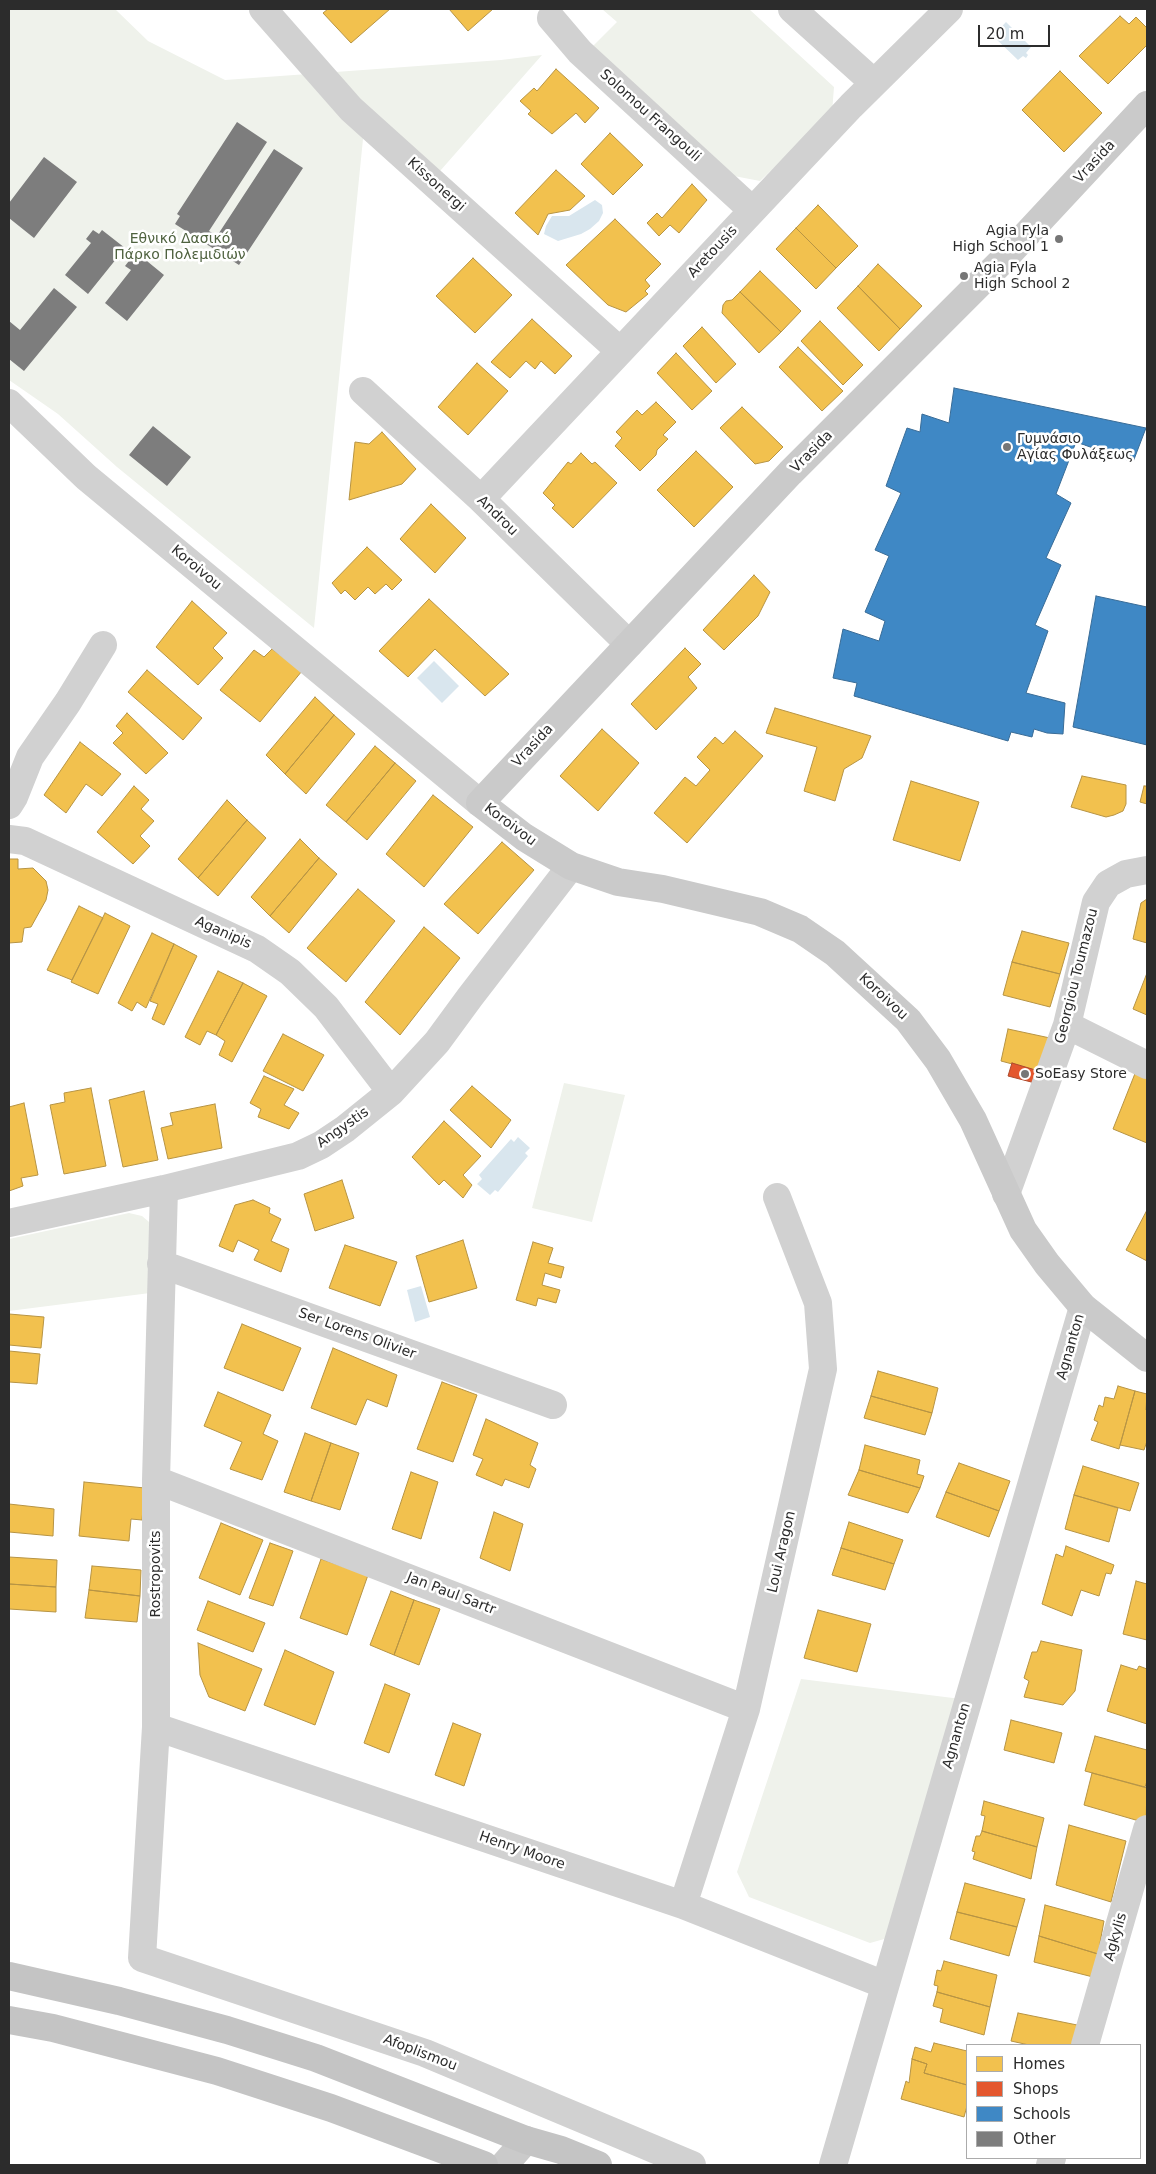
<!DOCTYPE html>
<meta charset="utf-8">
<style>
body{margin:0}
#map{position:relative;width:1156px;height:2174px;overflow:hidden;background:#fff;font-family:"DejaVu Sans",sans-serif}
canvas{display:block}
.frame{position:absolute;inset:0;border:10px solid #2c2c2c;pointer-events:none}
.legend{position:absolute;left:966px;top:2044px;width:175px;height:115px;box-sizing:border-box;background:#fff;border:1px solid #ababab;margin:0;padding:6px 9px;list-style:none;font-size:15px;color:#2c2c2c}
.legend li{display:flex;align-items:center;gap:10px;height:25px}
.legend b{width:25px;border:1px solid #ababab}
.scale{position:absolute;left:978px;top:25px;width:72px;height:22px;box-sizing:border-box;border:2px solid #2c2c2c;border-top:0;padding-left:6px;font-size:15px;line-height:18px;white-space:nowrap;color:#2c2c2c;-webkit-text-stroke:4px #fff;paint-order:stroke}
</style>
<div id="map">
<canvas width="1156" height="2174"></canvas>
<div class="frame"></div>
<ul class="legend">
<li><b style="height:14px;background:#f2c14e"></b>Homes</li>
<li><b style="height:14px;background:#e4572e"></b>Shops</li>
<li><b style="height:14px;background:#3f88c5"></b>Schools</li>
<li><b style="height:14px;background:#7d7d7d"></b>Other</li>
</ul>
<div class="scale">20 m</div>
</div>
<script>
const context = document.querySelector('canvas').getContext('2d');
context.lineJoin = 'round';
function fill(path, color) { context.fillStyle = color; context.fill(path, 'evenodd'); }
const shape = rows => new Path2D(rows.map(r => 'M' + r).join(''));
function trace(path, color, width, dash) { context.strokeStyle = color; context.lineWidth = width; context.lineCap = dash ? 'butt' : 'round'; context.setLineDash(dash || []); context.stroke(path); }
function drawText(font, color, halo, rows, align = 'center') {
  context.font = font + ' "DejaVu Sans",sans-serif'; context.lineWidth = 5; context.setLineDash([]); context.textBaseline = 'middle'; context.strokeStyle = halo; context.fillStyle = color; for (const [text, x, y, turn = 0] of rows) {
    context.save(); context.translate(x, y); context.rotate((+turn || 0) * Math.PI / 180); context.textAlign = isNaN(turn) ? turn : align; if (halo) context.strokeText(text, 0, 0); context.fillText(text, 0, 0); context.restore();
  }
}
const green = shape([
 [9,9,115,9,148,41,225,80,501,60,542,55,433,179,365,119,314,628,117,467,58,414,9,380],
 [602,9,749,9,834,87,832,113,760,181,734,176,592,47,617,22],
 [564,1083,625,1095,592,1222,532,1208],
 [129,1213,142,1216,155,1227,150,1293,9,1311,9,1239],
 [801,1679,961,1699,895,1936,870,1943,749,1897,737,1872]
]);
const water = shape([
 [1006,22,1031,47,1026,53,1028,55,1026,58,1023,56,1018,60,993,36],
 [595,200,602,205,603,213,599,221,590,229,581,234,558,241,544,234,546,226,552,216,569,216],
 [434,661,459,686,442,703,417,678],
 [518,1137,530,1148,525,1153,528,1156,498,1192,495,1190,490,1195,477,1184,482,1179,479,1175,511,1139,514,1142],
 [421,1286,430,1317,415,1322,407,1290]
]);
const homes = shape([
 [328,9,390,9,351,43,323,13,328,9],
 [449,9,493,9,468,31,449,9],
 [1120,16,1129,24,1136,17,1147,28,1147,45,1108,84,1079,56,1120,16],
 [556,69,599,108,585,123,576,113,552,134,528,114,531,111,520,101,534,88,537,91,556,69],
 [1060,71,1102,113,1064,152,1022,110,1060,71],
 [610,133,643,165,613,195,581,164,610,133],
 [556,170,585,196,570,210,548,214,538,235,515,213,556,170],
 [692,184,707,200,679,233,670,225,659,236,647,223,657,213,662,218,692,184],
 [818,205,858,246,836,268,796,228,818,205],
 [615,219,661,264,645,280,650,286,645,291,648,294,626,312,608,305,566,265,615,219],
 [796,228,836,268,816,289,776,249,796,228],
 [473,258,512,295,475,333,436,296,473,258],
 [878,264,922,306,900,329,858,286,878,264],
 [760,271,801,311,781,332,740,292,760,271],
 [858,286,900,329,879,351,837,308,858,286],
 [740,292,781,332,759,353,722,313,723,305,726,301,732,300,740,292],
 [532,319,572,356,555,374,541,361,535,369,526,361,510,378,491,362,532,319],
 [820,321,863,365,843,385,801,341,820,321],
 [702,327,736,364,716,383,683,346,702,327],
 [798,347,843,391,822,411,779,367,798,347],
 [676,353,712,391,692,410,657,373,676,353],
 [477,363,508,391,468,435,438,407,477,363],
 [656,402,676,422,663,435,668,439,657,450,656,455,640,471,615,446,622,438,616,432,637,410,642,415,656,402],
 [742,407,783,447,769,461,755,464,720,428,742,407],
 [382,432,416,469,402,484,349,500,355,442,369,444,382,432],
 [696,451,733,487,694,527,657,490,696,451],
 [581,453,592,464,595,462,617,483,573,528,552,508,555,505,543,493,568,462,571,464,581,453],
 [431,504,466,538,435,573,400,539,431,504],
 [367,547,402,580,392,590,386,584,375,594,368,587,355,600,345,590,341,594,332,583,367,547],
 [754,575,770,592,758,616,724,650,703,630,754,575],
 [429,599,509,674,485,696,435,649,408,677,379,651,429,599],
 [192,601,227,633,213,648,223,658,198,685,156,647,192,601],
 [685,648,701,664,688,677,697,688,656,730,631,704,685,648],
 [272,649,302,671,260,722,220,690,254,650,264,657,272,649],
 [147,670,202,718,183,740,128,692,147,670],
 [315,697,334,715,285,774,266,755,315,697],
 [775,708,871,736,862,758,844,769,835,801,804,791,817,747,766,733,775,708],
 [127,713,168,753,146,774,113,743,123,733,116,726,127,713],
 [334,715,355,734,306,794,285,774,334,715],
 [602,729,639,763,598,811,560,776,602,729],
 [735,731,763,756,687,843,654,813,685,777,696,786,710,770,697,757,715,737,723,744,735,731],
 [80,742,121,774,102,796,86,784,66,813,44,795,80,742],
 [375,746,395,763,346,822,326,805,375,746],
 [395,763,416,781,367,840,346,822,395,763],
 [1082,776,1126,785,1126,804,1123,811,1114,815,1106,817,1071,807,1082,776],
 [911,781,979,802,960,861,893,840,911,781],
 [134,786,149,800,141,809,154,821,140,836,150,846,133,864,97,832,134,786],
 [1144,786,1147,786,1147,804,1140,802,1144,786],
 [433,795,473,827,424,887,386,854,433,795],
 [227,800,247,820,198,878,178,859,227,800],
 [247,820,266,838,218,896,198,878,247,820],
 [300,839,319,858,270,916,251,897,300,839],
 [502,842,534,870,478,934,444,904,502,842],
 [319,858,337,874,289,933,270,916,319,858],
 [9,859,18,859,18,869,33,868,46,881,48,890,46,900,31,927,24,928,22,942,9,943,9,859],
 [358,889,395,921,346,982,307,948,358,889],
 [1147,899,1147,943,1133,939,1141,903,1147,899],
 [79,906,103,918,72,980,47,970,79,906],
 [105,913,130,926,98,994,71,982,105,913],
 [424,927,460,958,400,1035,365,1002,424,927],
 [1022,931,1069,943,1060,974,1012,962,1022,931],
 [152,933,174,944,146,1008,137,1002,132,1011,118,1003,152,933],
 [174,944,197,956,164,1025,152,1019,158,1004,150,1001,174,944],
 [1012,962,1060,974,1050,1007,1003,995,1012,962],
 [218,971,243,983,216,1035,207,1031,200,1045,185,1037,218,971],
 [1147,973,1147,1015,1133,1009,1147,973],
 [243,983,267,996,232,1062,219,1055,225,1041,216,1035,243,983],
 [1008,1029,1050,1038,1042,1072,1001,1061,1008,1029],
 [283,1034,324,1055,303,1091,263,1071,283,1034],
 [1136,1071,1147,1075,1147,1143,1113,1129,1136,1071],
 [264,1076,294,1089,284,1105,299,1113,289,1129,258,1117,261,1109,250,1103,264,1076],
 [472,1086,511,1120,491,1148,450,1110,472,1086],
 [91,1088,106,1166,64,1174,50,1105,65,1102,64,1093,91,1088],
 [144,1091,158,1160,123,1167,109,1100,144,1091],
 [24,1103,38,1175,21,1178,23,1186,9,1191,9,1107,24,1103],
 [215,1104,222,1148,168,1159,161,1128,173,1125,170,1113,215,1104],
 [444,1121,481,1156,463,1175,472,1185,463,1198,444,1180,439,1185,412,1157,444,1121],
 [342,1180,354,1218,315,1231,304,1194,342,1180],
 [253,1200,270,1208,269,1213,281,1219,271,1241,289,1249,281,1272,254,1260,259,1250,238,1240,233,1252,219,1246,235,1205,253,1200],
 [1147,1210,1147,1261,1126,1250,1147,1210],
 [463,1240,477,1288,429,1302,416,1256,463,1240],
 [533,1242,553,1248,548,1263,564,1267,561,1278,545,1273,542,1285,560,1290,556,1303,538,1298,536,1306,516,1300,533,1242],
 [345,1245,397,1262,380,1306,329,1288,345,1245],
 [9,1314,44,1317,41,1348,9,1345,9,1314],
 [242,1324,301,1348,283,1391,224,1368,242,1324],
 [333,1348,397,1375,387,1407,367,1399,356,1425,311,1408,333,1348],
 [9,1351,40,1354,37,1384,9,1382,9,1351],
 [878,1371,938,1388,932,1413,871,1396,878,1371],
 [442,1382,477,1395,453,1462,417,1449,442,1382],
 [1118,1386,1135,1391,1119,1449,1091,1440,1098,1422,1094,1420,1099,1405,1103,1407,1105,1397,1114,1399,1118,1386],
 [1135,1391,1147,1394,1146,1410,1147,1411,1147,1441,1144,1450,1120,1445,1135,1391],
 [218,1392,271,1415,263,1434,278,1441,262,1480,230,1469,242,1442,204,1426,218,1392],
 [871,1396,932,1413,925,1435,864,1418,871,1396],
 [486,1419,538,1443,530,1465,536,1469,529,1488,505,1479,502,1486,476,1475,483,1459,473,1455,486,1419],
 [305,1433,331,1443,311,1501,284,1492,305,1433],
 [331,1443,359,1453,340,1510,311,1501,331,1443],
 [865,1445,920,1460,917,1474,924,1476,920,1488,859,1470,865,1445],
 [959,1463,1010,1481,999,1511,946,1492,959,1463],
 [1083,1466,1139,1483,1130,1511,1074,1495,1083,1466],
 [859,1470,920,1488,908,1513,848,1495,859,1470],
 [411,1472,438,1482,421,1539,392,1529,411,1472],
 [84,1482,145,1488,142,1520,131,1519,129,1541,79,1536,84,1482],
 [946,1492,999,1511,989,1537,936,1517,946,1492],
 [1074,1495,1118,1508,1109,1542,1065,1529,1074,1495],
 [9,1504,54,1509,53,1536,9,1532,9,1504],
 [494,1512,523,1524,510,1571,480,1558,494,1512],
 [849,1522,903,1540,894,1564,841,1548,849,1522],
 [221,1523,263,1540,240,1595,199,1578,221,1523],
 [270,1543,293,1551,273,1606,249,1598,270,1543],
 [1066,1546,1114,1565,1111,1574,1106,1573,1099,1596,1081,1590,1072,1616,1042,1604,1056,1554,1063,1557,1066,1546],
 [841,1548,894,1564,885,1590,832,1575,841,1548],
 [9,1557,57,1560,56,1587,9,1584,9,1557],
 [321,1559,368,1575,347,1635,300,1618,321,1559],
 [92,1566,141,1570,140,1596,89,1590,92,1566],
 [1136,1581,1147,1584,1147,1640,1123,1634,1136,1581],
 [9,1584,56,1587,56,1612,9,1609,9,1584],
 [89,1590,140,1596,137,1622,85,1618,89,1590],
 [391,1591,414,1600,394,1655,370,1645,391,1591],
 [414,1600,440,1609,419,1665,394,1655,414,1600],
 [208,1601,265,1623,253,1652,197,1630,208,1601],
 [818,1610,871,1624,857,1672,804,1658,818,1610],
 [1041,1641,1082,1650,1075,1691,1063,1705,1024,1697,1029,1681,1024,1678,1032,1652,1037,1652,1041,1641],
 [198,1643,262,1669,245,1711,209,1697,200,1675,198,1643],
 [285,1650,334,1672,315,1725,264,1705,285,1650],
 [1121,1665,1137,1670,1139,1666,1147,1669,1147,1724,1107,1711,1121,1665],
 [385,1684,410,1694,389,1753,364,1743,385,1684],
 [1011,1720,1062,1733,1054,1763,1004,1750,1011,1720],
 [453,1723,481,1734,464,1786,435,1775,453,1723],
 [1095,1736,1147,1750,1147,1781,1145,1787,1085,1771,1095,1736],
 [1092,1773,1147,1788,1146,1823,1084,1805,1092,1773],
 [984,1801,1044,1818,1037,1847,982,1831,985,1816,981,1815,984,1801],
 [1069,1825,1126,1841,1111,1902,1056,1885,1069,1825],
 [982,1831,1037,1847,1031,1879,973,1859,975,1852,972,1851,976,1836,980,1836,982,1831],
 [965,1883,1025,1899,1017,1927,957,1912,965,1883],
 [1045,1905,1104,1921,1098,1954,1039,1936,1045,1905],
 [957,1912,1017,1927,1009,1956,950,1939,957,1912],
 [1039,1936,1098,1954,1093,1977,1034,1962,1039,1936],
 [944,1961,997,1975,990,2007,937,1992,938,1986,934,1985,937,1970,941,1971,944,1961],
 [937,1992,990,2007,984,2035,940,2022,943,2009,933,2006,937,1992],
 [1018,2013,1087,2027,1083,2045,1029,2045,1011,2041,1018,2013],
 [934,2043,967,2051,967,2085,924,2073,927,2064,912,2059,915,2047,931,2052,934,2043],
 [912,2059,927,2064,924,2073,967,2085,967,2106,964,2117,901,2099,906,2081,909,2083,912,2059]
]);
const shops = shape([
 [1012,1063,1042,1072,1039,1084,1008,1076,1012,1063]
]);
const schools = shape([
 [954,388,1146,428,1133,462,1076,442,1056,494,1071,503,1046,558,1061,565,1035,625,1048,631,1026,693,1065,703,1063,734,1047,733,1034,729,1032,737,1011,732,1008,741,854,696,857,683,833,678,843,629,879,641,885,621,865,612,889,556,875,550,901,493,886,486,907,428,920,432,922,414,949,423,954,388],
 [1096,596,1147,607,1147,745,1073,727,1096,596]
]);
const building = shape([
 [237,122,267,142,209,231,217,236,274,149,303,168,239,265,175,224,180,216,177,214],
 [44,157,77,182,34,238,9,218,9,203],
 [93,230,99,234,102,230,125,248,88,294,65,275,91,243,86,239],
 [132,257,138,262,142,257,164,275,127,321,105,303,131,270,125,266],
 [54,288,77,307,24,371,9,359,9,321,20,330],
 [153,426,191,457,167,486,129,455]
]);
const street = shape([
 [263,9,351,109,620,351],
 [792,9,873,82],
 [551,18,580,52,752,210],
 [363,391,481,499,629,644],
 [9,403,86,477,480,803],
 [481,499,851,106,949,9],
 [9,805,14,797,30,757,68,702,103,645],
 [9,839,25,841,257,949,290,972,326,1007,391,1092],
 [1067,1025,1147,1065],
 [164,1189,156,1480,156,1727,142,1958,425,2053,692,2165],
 [1006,1194,1067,1025,1096,902,1108,884,1126,874,1147,870],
 [9,1223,164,1189,298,1156,321,1145,345,1129,391,1092,437,1042,470,997,571,866],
 [161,1264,553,1405],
 [156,1480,746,1709],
 [156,1727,683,1905,885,1985],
 [683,1905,746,1709,823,1369,818,1303,777,1197],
 [1085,2045,1147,1829],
 [833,2165,1083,1307],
 [1050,2165,1052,2158]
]);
const secondary = shape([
 [1147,105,999,264,790,473,480,803,524,837,571,866,618,882,663,889,760,912,800,929,835,953,908,1020,938,1060,973,1120,1023,1230,1047,1264,1083,1307,1147,1358],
 [504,2165,526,2140]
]);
const primary = shape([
 [9,1976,119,2001,227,2030,316,2058,526,2140,561,2150,598,2165],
 [9,2020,53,2028,217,2071,331,2108,484,2165]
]);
const markers = [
 [1059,239,5,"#767676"],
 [964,276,5,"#767676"],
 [1007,447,5,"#767676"],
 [1025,1074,5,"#767676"]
];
const streetNames = [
 ["Solomou Frangouli",650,116,42],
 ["Vrasida",1095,162,-47],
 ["Kissonergi",436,185,42],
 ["Aretousis",713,252,-47],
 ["Vrasida",812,452,-45],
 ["Androu",497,516,44],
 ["Koroivou",196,568,40],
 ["Vrasida",533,746,-47],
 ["Koroivou",510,825,37],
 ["Aganipis",223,933,24],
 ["Georgiou Toumazou",1077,976,-76],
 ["Koroivou",883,997,43],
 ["Angystis",343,1128,-35],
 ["Ser Lorens Olivier",357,1334,20],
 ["Agnanton",1071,1347,-74],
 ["Loui Aragon",782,1552,-77],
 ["Rostropovits",156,1574,-90],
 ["Jan Paul Sartr",451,1594,21],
 ["Agnanton",957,1736,-74],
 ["Henry Moore",522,1851,19],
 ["Agkylis",1116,1937,-74],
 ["Afoplismou",420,2053,21]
];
const poiNames = [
 ["Agia Fyla",1049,231,"right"],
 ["High School 1",1049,247,"right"],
 ["Agia Fyla",974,268],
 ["High School 2",974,284],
 ["Γυμνάσιο",1017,439],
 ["Αγίας Φυλάξεως",1017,455],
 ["SoEasy Store",1035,1074]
];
const parkNames = [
 ["Εθνικό Δασικό",180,239],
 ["Πάρκο Πολεμιδιών",180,255]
];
fill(green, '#eff2eb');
fill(water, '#d9e6ee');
fill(homes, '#f2c14e');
trace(homes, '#b79444', 1);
fill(shops, '#e4572e');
trace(shops, '#ad4a2d', 1);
fill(schools, '#3f88c5');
trace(schools, '#396c97', 1);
fill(building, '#7d7d7d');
trace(street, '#d1d1d1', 28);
trace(secondary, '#cacaca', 28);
trace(primary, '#c4c4c4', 28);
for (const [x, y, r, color] of markers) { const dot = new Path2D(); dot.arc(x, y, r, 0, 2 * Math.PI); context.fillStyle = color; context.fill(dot); trace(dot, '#fff', 2); }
drawText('14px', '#2c2c2c', '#fff', streetNames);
drawText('14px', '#2c2c2c', '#fff', poiNames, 'left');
drawText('14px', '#4f623f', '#fff', parkNames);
</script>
